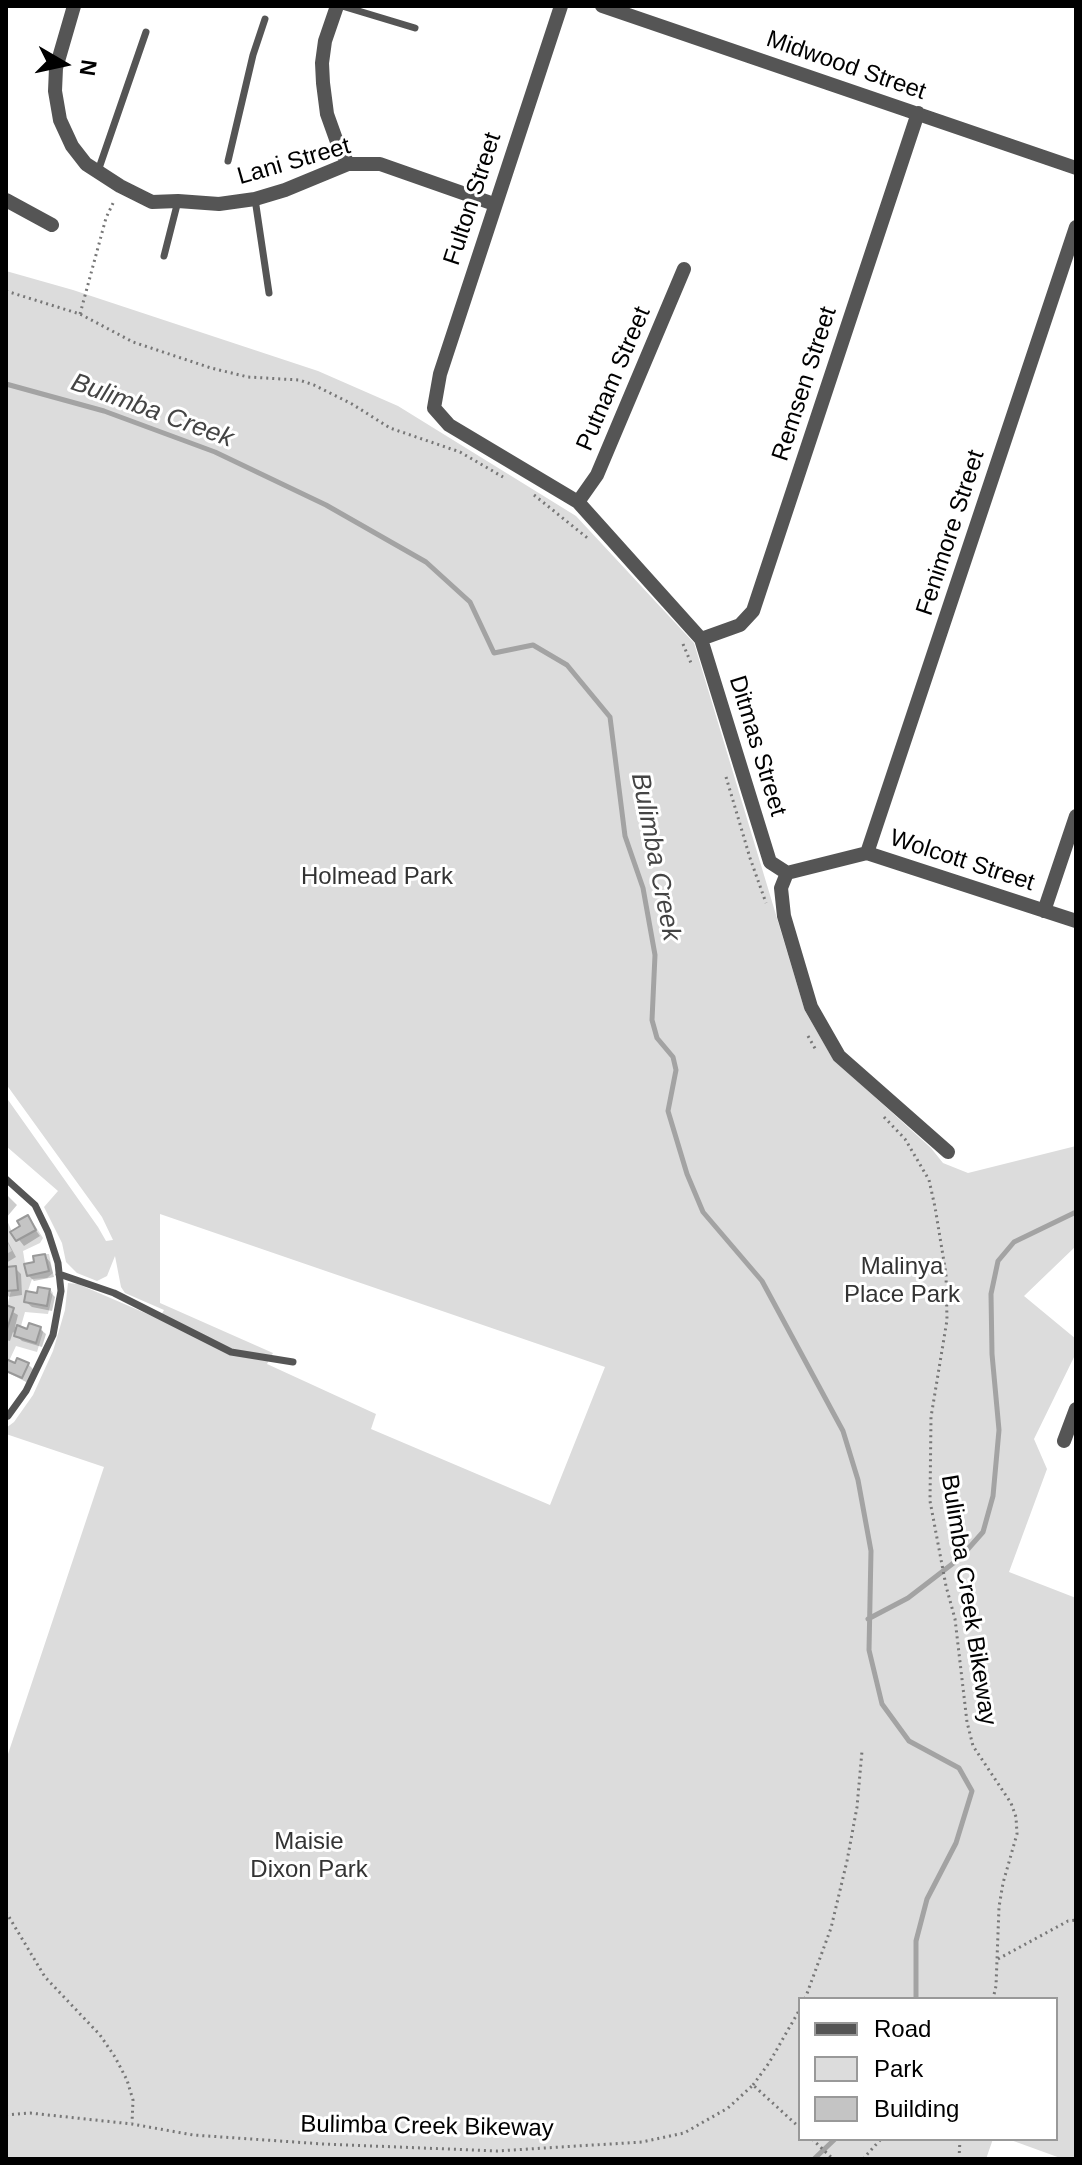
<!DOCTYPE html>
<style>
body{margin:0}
#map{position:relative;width:1082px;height:2165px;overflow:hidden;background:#fff;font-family:Arial,sans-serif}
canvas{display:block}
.frame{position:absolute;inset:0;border:8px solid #000;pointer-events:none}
.legend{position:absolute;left:798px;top:1997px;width:260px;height:144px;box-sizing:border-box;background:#fff;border:2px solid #999;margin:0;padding:10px 14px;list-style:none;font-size:24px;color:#000}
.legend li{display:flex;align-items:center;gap:16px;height:40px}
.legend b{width:40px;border:2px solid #999}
.north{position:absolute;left:24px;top:24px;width:80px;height:80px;-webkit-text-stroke:6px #fff;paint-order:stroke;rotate:99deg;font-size:22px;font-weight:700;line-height:32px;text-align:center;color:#000}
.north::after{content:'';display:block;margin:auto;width:28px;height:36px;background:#000;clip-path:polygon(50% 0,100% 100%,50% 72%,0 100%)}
</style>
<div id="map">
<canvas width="1082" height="2165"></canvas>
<div class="frame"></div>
<ul class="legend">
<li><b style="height:10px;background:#555"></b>Road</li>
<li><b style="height:22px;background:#dcdcdc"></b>Park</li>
<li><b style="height:22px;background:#c4c4c4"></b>Building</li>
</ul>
<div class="north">N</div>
</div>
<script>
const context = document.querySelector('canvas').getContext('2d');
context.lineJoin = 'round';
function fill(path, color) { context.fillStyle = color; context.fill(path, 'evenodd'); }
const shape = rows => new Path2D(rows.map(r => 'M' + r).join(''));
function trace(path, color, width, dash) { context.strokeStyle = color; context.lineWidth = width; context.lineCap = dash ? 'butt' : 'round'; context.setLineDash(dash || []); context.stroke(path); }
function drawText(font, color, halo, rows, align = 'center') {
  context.font = font + ' Arial,sans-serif'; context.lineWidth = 6; context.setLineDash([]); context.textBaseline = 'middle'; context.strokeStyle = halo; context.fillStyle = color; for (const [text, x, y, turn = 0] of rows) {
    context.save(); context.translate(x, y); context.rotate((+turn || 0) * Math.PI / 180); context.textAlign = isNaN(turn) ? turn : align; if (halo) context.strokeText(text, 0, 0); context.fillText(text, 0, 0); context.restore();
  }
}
const green = shape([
 [6,271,73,290,318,371,398,406,576,516,694,643,805,1011,833,1059,931,1148,943,1163,968,1173,1076,1146,1076,1246,1024,1296,1076,1339,1076,1353,1034,1439,1047,1469,1009,1572,1076,1598,1076,2159,1063,2159,1008,2139,1056,2139,1056,1999,800,1999,800,2139,993,2139,986,2159,6,2159,6,1760,104,1467,6,1434,6,1428,14,1422,33,1395,53,1351,65,1310,68,1283,78,1284,159,1319,164,1310,125,1293,121,1287,115,1256,107,1276,97,1281,77,1273,66,1262,62,1243,44,1207,58,1191,6,1146,6,1097,98,1227,106,1241,113,1240,102,1217,6,1084],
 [160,1214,605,1367,550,1505,371,1429,376,1414,267,1364,273,1353,160,1303],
 [28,1215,43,1238,40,1243,23,1251,27,1276,49,1271,45,1254,49,1254,53,1273,47,1278,32,1279,24,1302,47,1306,50,1289,53,1293,48,1314,25,1312,21,1326,17,1326,14,1335,36,1343,41,1327,43,1332,37,1352,16,1346,9,1361,6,1359,6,1332,13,1308,7,1306,11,1291,18,1290,16,1266,6,1267,6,1254,12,1251,6,1240,6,1218,16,1241,36,1230]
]);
const shadow = shape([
 [6,1194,17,1205,6,1218],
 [27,1218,40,1236,24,1246,13,1232,22,1227],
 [6,1238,16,1257,6,1263],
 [45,1256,50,1262,54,1277,34,1281,28,1275],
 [15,1268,21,1274,22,1295,9,1297,6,1293,6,1269],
 [49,1291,55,1297,52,1311,32,1307,26,1302],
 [6,1308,18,1315,15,1327,29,1331,40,1329,46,1334,42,1347,22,1341,13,1332,10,1341,6,1340],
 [6,1361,16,1365,28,1364,34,1370,28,1383,9,1373]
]);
const stream = shape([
 [6,384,104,411,215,452,326,505,426,562,470,602,494,653,533,645,567,665,610,717,625,836,643,888,655,955,652,1020,657,1038,673,1057,676,1070,668,1111,687,1174,703,1212,762,1281,843,1431,858,1480,871,1551,869,1650,882,1704,909,1741,959,1768,972,1791,956,1843,927,1899,916,1941,916,1999],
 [868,1619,908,1598,960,1558,983,1532,993,1496,999,1430,992,1354,991,1294,998,1261,1014,1242,1076,1212],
 [814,2159,835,2139]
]);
const building = shape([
 [28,1215,36,1230,16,1241,10,1232,20,1226,17,1221,28,1215],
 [45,1254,49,1271,27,1276,24,1264,34,1262,33,1256,45,1254],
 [16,1266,18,1290,6,1291,6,1267,16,1266],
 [38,1287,50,1289,47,1306,24,1302,26,1291,37,1293,38,1287],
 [6,1305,14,1308,6,1332,6,1305],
 [29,1323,41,1327,36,1343,14,1336,17,1325,27,1329,29,1323],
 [17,1358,29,1363,22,1378,6,1371,6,1359,15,1363,17,1358]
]);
const path = shape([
 [6,291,80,314,133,342,211,368,248,377,299,380,314,385,352,404,390,428,460,452,503,477],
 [80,314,106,218,114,201],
 [534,495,590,540],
 [683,644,691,663],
 [726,777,750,858,766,903],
 [808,1036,816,1050],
 [884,1117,905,1139,918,1161,929,1180,935,1207,946,1274,947,1320,931,1417,930,1501,946,1586,955,1619,967,1722,973,1746,1011,1803,1016,1817,1017,1834,1003,1883,999,1907,996,1986,993,1999],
 [6,1912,45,1977,100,2035,115,2057,127,2080,133,2100,132,2123],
 [998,1959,1068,1921,1076,1920],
 [805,1999,831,1928,847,1861,857,1807,862,1751],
 [753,2085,769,2063,800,2009],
 [6,2115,30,2113,132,2124,193,2135,323,2144,497,2151,642,2142,684,2133,728,2108,753,2085,800,2128],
 [812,2139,833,2159],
 [863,2159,881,2139],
 [959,2159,960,2139]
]);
const service = shape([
 [342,6,415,28],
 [228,161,253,55,265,19],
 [98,171,146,32],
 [255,199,269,293],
 [164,256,178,201],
 [6,1179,35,1205,48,1232,58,1263,61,1291,53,1335,26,1391,8,1416],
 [59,1274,114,1293,231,1352,293,1362]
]);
const minor = shape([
 [74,6,56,68,55,91,60,120,72,146,86,164,120,186,152,202,178,201,219,204,255,199,285,190,348,164,380,164,494,204],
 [337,6,325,41,322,63,323,83,327,114,337,142,348,164],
 [561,6,440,374,434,408,449,425,578,502,701,639,770,862,787,873,781,888,784,916,811,1007,839,1056,948,1152],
 [602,6,1076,168],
 [6,200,52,225],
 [578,502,597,475,684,269],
 [701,639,740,625,753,611,918,113],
 [867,853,1076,227],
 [787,873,867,853,1076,921],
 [1044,911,1076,816],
 [1064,1441,1076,1409]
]);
const streetNames = [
 ["Midwood Street",846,66,19],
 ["Lani Street",294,162,-16],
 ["Fulton Street",473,199,-72],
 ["Putnam Street",614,379,-67],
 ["Remsen Street",805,384,-72],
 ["Fenimore Street",951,533,-72],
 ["Ditmas Street",757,746,73],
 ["Wolcott Street",962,861,18],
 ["Bulimba Creek Bikeway",968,1600,81],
 ["Bulimba Creek Bikeway",427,2127,1]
];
const parkNames = [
 ["Holmead Park",377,877],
 ["Malinya",902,1267],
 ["Place Park",902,1295],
 ["Maisie",309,1842],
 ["Dixon Park",309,1870]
];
const waterNames = [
 ["Bulimba Creek",152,411,20],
 ["Bulimba Creek",655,857,79]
];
fill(green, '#dcdcdc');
fill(shadow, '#0003');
trace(stream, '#a3a3a3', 5);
fill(building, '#c4c4c4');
trace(building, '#999', 2);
trace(path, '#777', 3, [2, 4]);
trace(service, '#555', 7);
trace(minor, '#555', 14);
drawText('24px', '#000', '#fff', streetNames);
drawText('24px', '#333', '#fff', parkNames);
drawText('italic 26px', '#444', '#fff', waterNames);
</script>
